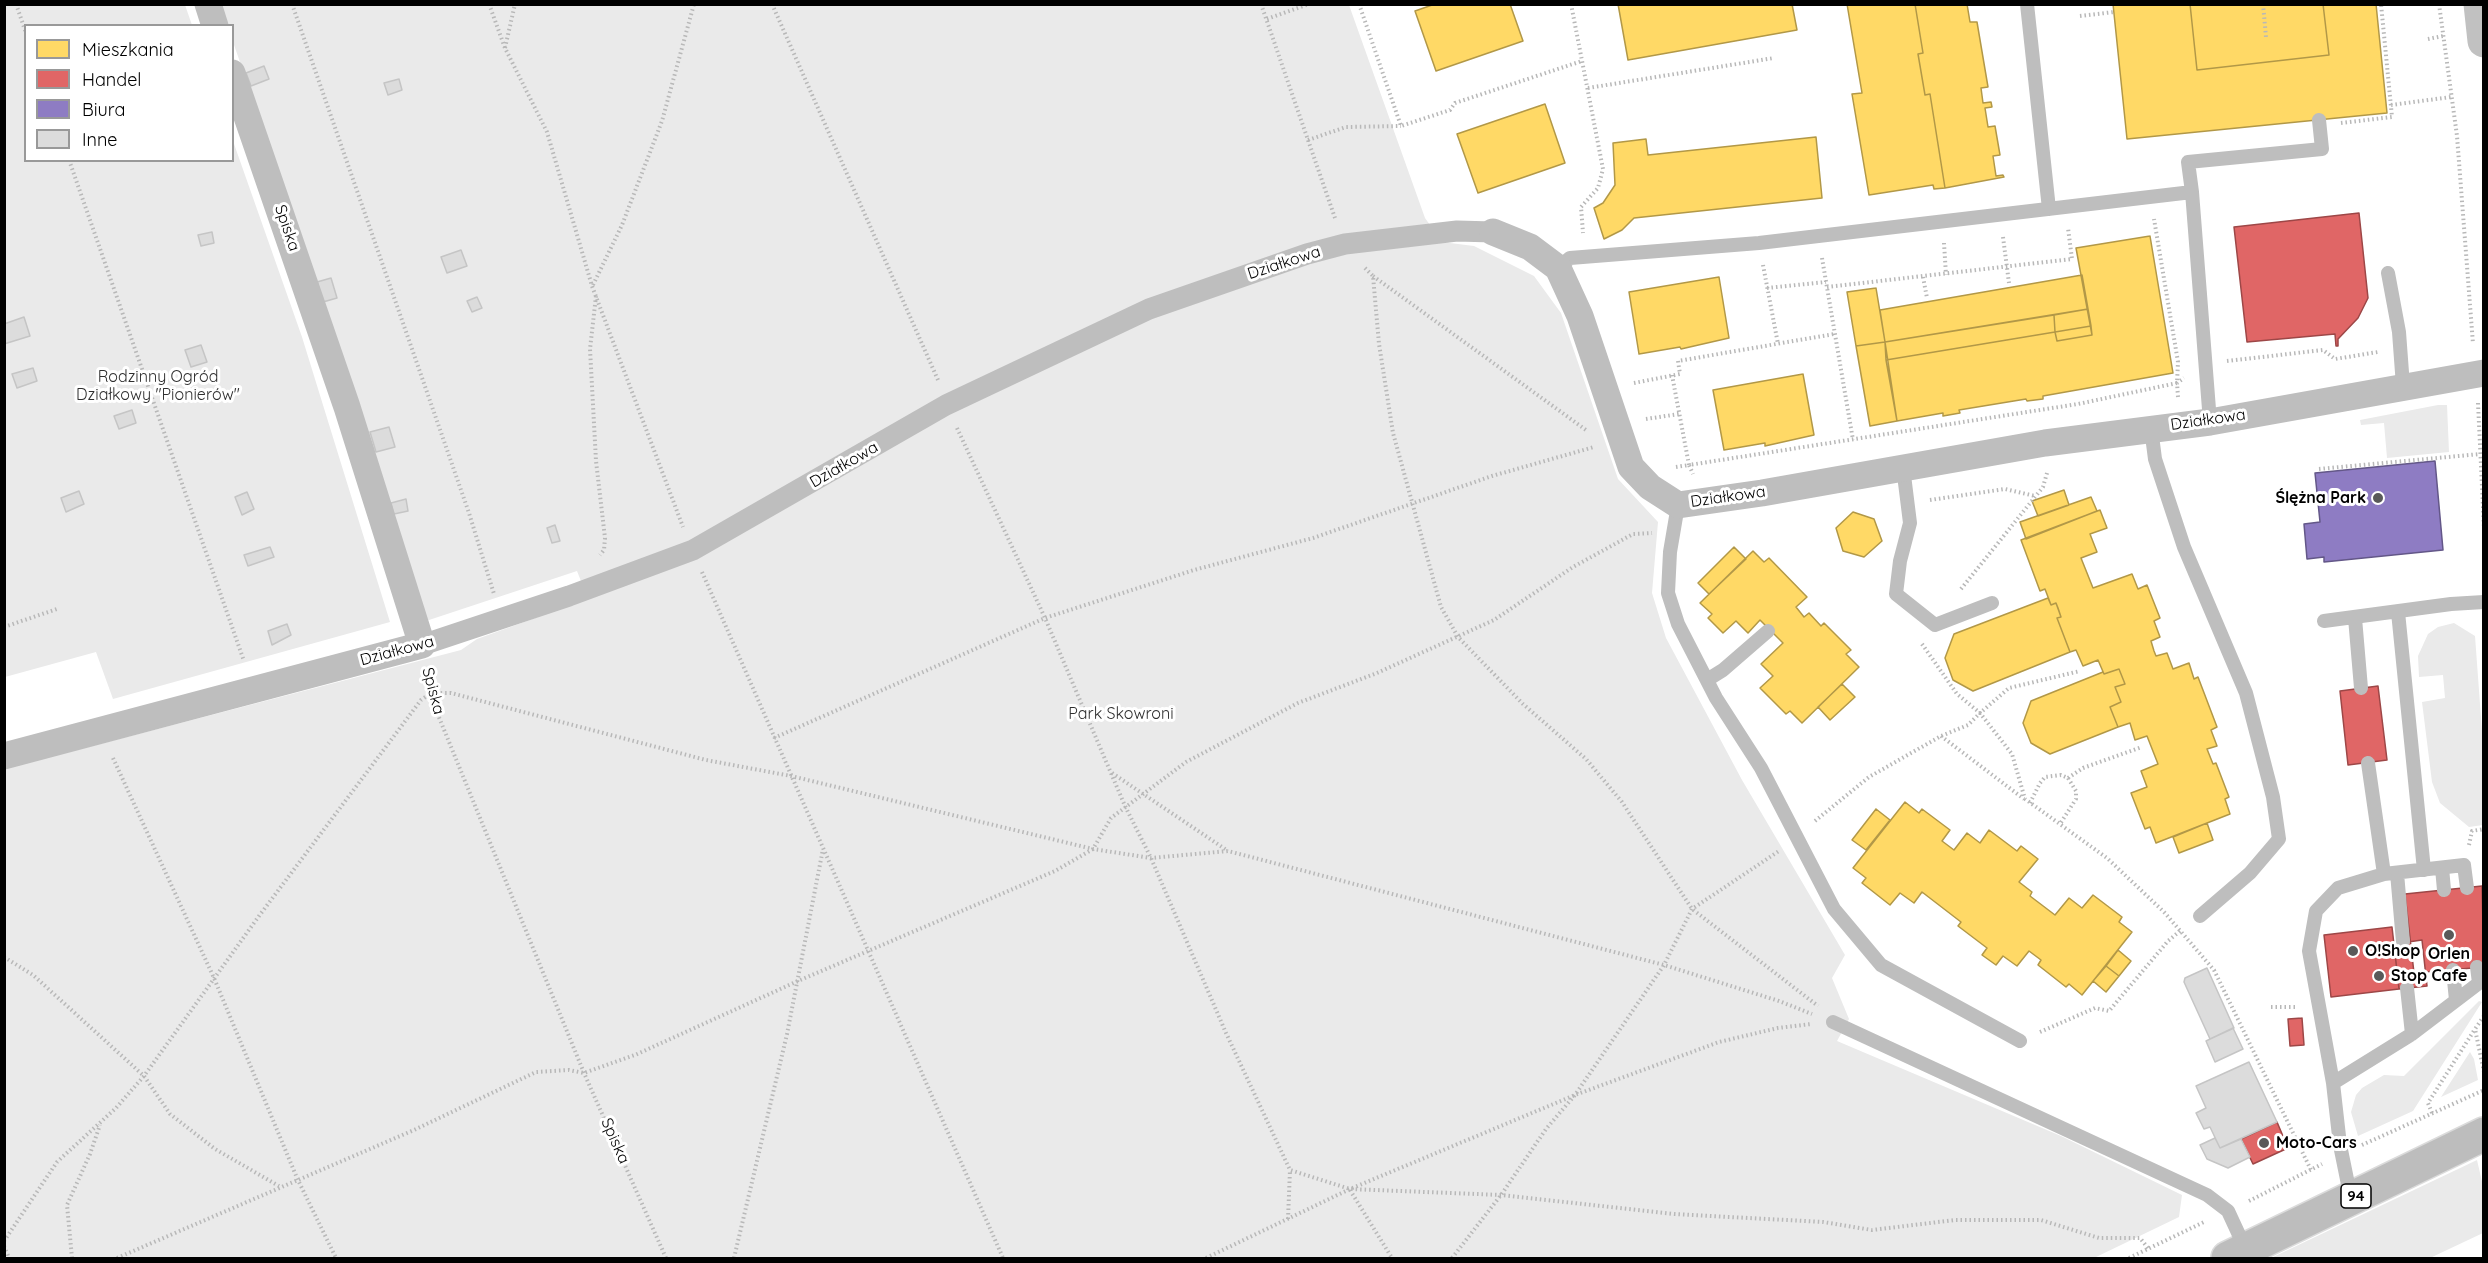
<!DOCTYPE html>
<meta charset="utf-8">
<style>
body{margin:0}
#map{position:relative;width:2488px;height:1263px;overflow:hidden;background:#fff;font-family:Quicksand,sans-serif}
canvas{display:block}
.frame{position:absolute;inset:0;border:6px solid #000;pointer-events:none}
.legend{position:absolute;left:24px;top:24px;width:210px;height:138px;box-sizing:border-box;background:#fff;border:2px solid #999;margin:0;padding:8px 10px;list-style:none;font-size:18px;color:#000}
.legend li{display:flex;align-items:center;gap:12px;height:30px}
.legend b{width:30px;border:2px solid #999}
</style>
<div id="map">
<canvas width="2488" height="1263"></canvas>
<div class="frame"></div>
<ul class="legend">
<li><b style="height:16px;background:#ffd966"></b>Mieszkania</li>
<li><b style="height:16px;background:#e06666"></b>Handel</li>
<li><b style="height:16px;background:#8e7cc3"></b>Biura</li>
<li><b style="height:16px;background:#dcdcdc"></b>Inne</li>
</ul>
</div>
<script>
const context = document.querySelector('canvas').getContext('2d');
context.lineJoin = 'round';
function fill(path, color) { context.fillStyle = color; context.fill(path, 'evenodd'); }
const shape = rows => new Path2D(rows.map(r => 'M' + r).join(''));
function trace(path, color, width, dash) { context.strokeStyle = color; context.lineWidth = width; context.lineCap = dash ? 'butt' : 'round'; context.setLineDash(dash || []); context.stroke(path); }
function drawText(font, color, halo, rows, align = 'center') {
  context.font = font + ' Quicksand,sans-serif'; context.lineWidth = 6; context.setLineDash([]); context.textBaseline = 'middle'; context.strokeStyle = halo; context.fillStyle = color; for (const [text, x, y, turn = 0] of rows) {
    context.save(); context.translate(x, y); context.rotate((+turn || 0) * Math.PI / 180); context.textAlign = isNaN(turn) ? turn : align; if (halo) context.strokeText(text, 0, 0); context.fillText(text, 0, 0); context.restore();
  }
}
const green = shape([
 [5,5,185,5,192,25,26,26,26,160,232,160,233,141,302,337,390,622,113,699,96,652,5,677],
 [219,5,1349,5,1425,218,1442,242,1474,246,1534,276,1561,313,1618,479,1658,522,1652,593,1666,638,1742,780,1845,955,1832,978,1849,1019,1837,1041,2061,1136,2182,1195,2179,1217,2094,1258,8,1258,4,1251,4,769,461,650,477,639,588,599,577,571,426,621,338,344,233,42,232,26,227,25],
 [2438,405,2447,405,2449,452,2387,458,2384,423,2361,425,2360,420],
 [2454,623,2475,636,2483,745,2483,825,2469,827,2440,803,2432,782,2422,702,2445,698,2443,675,2419,677,2418,656,2428,634,2438,627],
 [2479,1001,2482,1002,2413,1111,2358,1136,2351,1112,2356,1095,2362,1088,2384,1075,2404,1076],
 [2470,1052,2474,1059,2478,1080,2441,1097],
 [2477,1160,2483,1186,2483,1233,2430,1258,2271,1258]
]);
const homes = shape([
 [1435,4,1510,4,1523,41,1436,71,1415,11,1435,4],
 [1618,4,1792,4,1797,30,1628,60,1618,4],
 [1847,4,1915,4,1923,53,1918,54,1925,95,1930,94,1945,188,1934,189,1933,185,1869,195,1852,94,1862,93,1847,4],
 [1915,4,1967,4,1970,22,1977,22,1988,87,1981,88,1983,103,1991,102,1992,107,1985,108,1988,127,1995,126,2000,155,1993,156,1996,176,2003,175,2004,177,1945,188,1930,94,1925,95,1918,54,1923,53,1915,4],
 [2113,4,2190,4,2197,70,2329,55,2323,4,2376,4,2387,113,2127,139,2113,4],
 [2190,4,2323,4,2329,55,2197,70,2190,4],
 [1545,104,1565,163,1478,193,1457,134,1545,104],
 [1816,137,1822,198,1634,218,1622,230,1604,239,1594,208,1603,203,1615,185,1613,143,1646,139,1648,155,1816,137],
 [2150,236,2173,373,2043,396,2043,399,2027,401,2026,399,1959,410,1960,413,1943,416,1943,413,1897,421,1886,360,2055,332,2057,341,2092,335,2076,248,2150,236],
 [2082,275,2088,309,1885,342,1880,310,2082,275],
 [1719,277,1729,338,1681,349,1680,347,1639,354,1629,292,1719,277],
 [1876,288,1885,342,1856,346,1847,292,1876,288],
 [2088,309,2091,326,2055,332,2054,315,2088,309],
 [2054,315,2055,332,1886,360,1885,342,2054,315],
 [2091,326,2092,335,2057,341,2055,332,2091,326],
 [1885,342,1897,421,1870,426,1856,346,1885,342],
 [1803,374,1814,435,1765,446,1765,443,1724,450,1713,390,1803,374],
 [2064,490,2069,505,2038,516,2032,501,2064,490],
 [2091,497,2097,511,2026,539,2020,522,2091,497],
 [2100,510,2107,528,2090,534,2097,552,2081,558,2093,588,2132,574,2138,589,2147,585,2160,618,2154,621,2160,637,2151,641,2154,651,2156,656,2167,653,2173,669,2189,663,2194,679,2198,677,2217,727,2211,730,2217,746,2207,749,2213,764,2216,763,2229,797,2225,799,2230,814,2156,843,2150,827,2145,829,2131,793,2147,787,2141,771,2158,764,2147,736,2135,740,2130,723,2118,727,2110,707,2121,702,2115,687,2125,684,2119,669,2104,674,2098,660,2083,666,2076,650,2070,652,2057,618,2061,617,2056,603,2051,605,2045,589,2040,591,2021,540,2100,510],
 [1853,512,1874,519,1882,541,1864,557,1843,551,1836,528,1853,512],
 [1734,547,1746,559,1709,594,1698,583,1734,547],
 [1753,551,1764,562,1769,558,1807,597,1796,607,1804,617,1809,613,1821,626,1824,623,1851,650,1846,654,1859,667,1802,723,1790,711,1786,714,1760,688,1773,676,1761,664,1783,643,1760,620,1748,633,1736,621,1723,633,1708,618,1712,614,1700,603,1753,551],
 [2048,598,2051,605,2056,603,2058,608,2061,617,2057,618,2070,652,1973,691,1953,680,1945,658,1954,634,2048,598],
 [2119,669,2125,684,2115,687,2121,702,2110,707,2118,727,2050,754,2031,743,2023,723,2031,701,2103,672,2104,674,2119,669],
 [1842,684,1855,697,1830,720,1818,707,1842,684],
 [1905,802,1919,813,1922,809,1950,830,1942,841,1954,850,1967,833,1980,843,1989,830,2017,851,2021,846,2038,859,2019,882,2032,892,2030,896,2055,915,2069,898,2082,908,2093,895,2122,917,2119,922,2132,932,2082,995,2069,984,2066,987,2038,965,2041,960,2029,951,2017,966,2003,956,1996,965,1982,955,1987,948,1958,926,1961,922,1922,892,1914,903,1900,893,1890,905,1862,883,1866,878,1853,868,1905,802],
 [1876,809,1890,820,1866,850,1852,840,1876,809],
 [2207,823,2213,840,2179,853,2173,837,2207,823],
 [2118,950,2131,961,2119,976,2106,966,2118,950],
 [2106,966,2119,976,2106,992,2093,981,2106,966]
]);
const shops = shape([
 [2359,213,2368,298,2358,318,2338,339,2338,346,2336,346,2335,334,2247,342,2234,227,2359,213],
 [2378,686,2387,760,2348,765,2340,691,2378,686],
 [2482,886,2484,967,2414,973,2405,894,2482,886],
 [2392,927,2399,989,2331,997,2324,935,2392,927],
 [2422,940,2427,986,2399,989,2394,944,2422,940],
 [2302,1018,2304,1045,2290,1046,2288,1019,2302,1018],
 [2277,1122,2288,1148,2253,1164,2241,1139,2277,1122]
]);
const offices = shape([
 [2435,461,2443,550,2324,562,2324,557,2307,559,2304,524,2320,522,2315,473,2435,461]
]);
const building = shape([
 [264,66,269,79,251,86,246,73,264,66],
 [399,79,402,90,388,95,384,83,399,79],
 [212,232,214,243,201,246,198,235,212,232],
 [461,250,467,266,447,273,441,257,461,250],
 [331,278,337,298,323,302,317,282,331,278],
 [477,297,482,308,472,312,467,301,477,297],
 [24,317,30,336,4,344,4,324,24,317],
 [201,345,207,362,191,367,185,350,201,345],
 [33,368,37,381,17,388,12,374,33,368],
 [132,410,136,423,119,429,114,416,132,410],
 [389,427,395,447,376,452,370,432,389,427],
 [79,491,84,504,66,512,61,498,79,491],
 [247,492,254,509,242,515,235,497,247,492],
 [406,499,408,511,394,514,391,503,406,499],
 [555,525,560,541,552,543,547,528,555,525],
 [270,547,274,557,248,566,244,555,270,547],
 [287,624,291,635,272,645,268,631,287,624],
 [2207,968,2234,1028,2210,1039,2184,982,2185,978,2207,968],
 [2233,1028,2243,1049,2215,1062,2206,1041,2233,1028],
 [2249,1062,2277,1122,2220,1148,2210,1127,2204,1129,2196,1113,2206,1108,2196,1086,2249,1062],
 [2215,1138,2220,1148,2241,1139,2250,1157,2228,1168,2207,1159,2200,1145,2215,1138]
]);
const path = shape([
 [16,4,26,33],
 [292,4,469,513,494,594],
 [489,4,505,48,547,132,592,286,683,527],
 [772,4,938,380],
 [1261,4,1335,218],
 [1359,4,1401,126,1450,110,1455,103,1582,61],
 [1571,4,1603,169,1598,188,1581,207,1583,233],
 [2263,4,2266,37],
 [2439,4,2457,136,2473,344],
 [2080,16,2114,12],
 [1267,19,1309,4],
 [2428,39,2443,36],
 [505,48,515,4],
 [1588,88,1774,58],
 [2391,105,2451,97],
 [2341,123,2392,117,2381,4],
 [1308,140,1346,127,1401,126],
 [69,160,244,661],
 [2003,237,2009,283],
 [1944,243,1946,275],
 [1822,258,1853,440],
 [1763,265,1778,344],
 [1365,268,1373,276,1379,344,1393,433,1441,607,1458,637,1523,704,1586,759,1622,802,1692,909,1818,1006],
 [1373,276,1586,430],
 [1923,277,1927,298],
 [593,285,622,225,662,121,694,4],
 [1827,287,2072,259,2068,228],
 [1767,288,1826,282],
 [596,296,590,349,596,461,605,538,604,550,600,555],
 [2227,361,2323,350,2335,359,2378,352],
 [1672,375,1689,465,2078,404,2177,383,2178,362,2154,219],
 [1634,383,1680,374,1678,361,1834,334],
 [2178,397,2177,383,2184,378],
 [2478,403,2484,528],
 [1646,419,1679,414],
 [957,428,1045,618,1125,806,1151,858,1226,1033,1290,1170,1350,1189,1501,1195,1674,1214,1823,1222,1872,1230,1955,1220,2041,1220,2099,1238,2140,1238,2148,1248],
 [1676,467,1689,465,1693,474],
 [2319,469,2480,454],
 [1930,500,2005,489,2035,496],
 [702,572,1003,1258],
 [1961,589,2043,487,2047,473],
 [4,627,57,609],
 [1922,644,1957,694,1980,713,2009,688,2080,671],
 [427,674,436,710,584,1073,666,1258],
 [1941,736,2024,799],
 [774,738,1045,618,1194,570,1313,538,1492,476,1594,447],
 [113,758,214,978,297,1178,336,1258],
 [1112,773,1228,851],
 [2068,778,2083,768,2142,747],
 [2030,803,2040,783,2045,777,2061,775,2068,778,2076,791,2076,799,2060,824],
 [1815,821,1869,777,1941,736,1968,725,1980,713,2012,754,2025,799,2107,858,2164,912,2214,970,2311,1170],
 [2469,845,2472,831,2484,829],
 [4,957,33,975,144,1076,170,1114,215,1149,279,1186],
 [2271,1007,2297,1007],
 [2484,1016,2475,1029,2484,1072],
 [2040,1032,2095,1008,2109,1011,2168,941,2180,931],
 [2432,1113,2428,1103,2475,1029],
 [2362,1145,2484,1090],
 [1350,1190,1392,1258],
 [2249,1201,2322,1164],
 [1288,1219,1290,1170],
 [4,1241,57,1162,116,1108,144,1076,259,916,421,700,431,693,451,693,706,760,791,776,1093,849,1151,858,1228,851,1664,965,1779,1001,1812,1014],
 [4,1246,9,1258],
 [72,1258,67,1205,90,1154,100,1125],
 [117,1258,414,1130,536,1072,569,1070,584,1073,635,1055,798,981,1055,871,1093,849,1111,818,1186,762,1298,703,1377,673,1494,620,1573,567,1633,534,1652,533],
 [734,1258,787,1034,823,849],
 [1206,1258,1350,1189,1575,1095,1719,1042,1778,1028,1811,1024],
 [1452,1258,1501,1195,1546,1129,1575,1095,1664,965,1692,909,1779,851],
 [2129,1258,2204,1222]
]);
const service = shape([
 [2027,4,2049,209],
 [2192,192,2210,422],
 [1558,268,1570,258,1759,243,2192,192,2188,162,2322,149,2319,120],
 [2388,273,2399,332,2403,386],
 [2151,428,2155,459,2184,547,2246,693,2273,797,2279,839,2250,873,2200,916],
 [1903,467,1910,523,1900,561,1896,594,1935,625,1992,603],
 [1678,505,1670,552,1668,593,1678,624,1716,698,1761,768,1834,909,1881,965,2020,1041],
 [2398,612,2424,870],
 [2355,618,2361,688],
 [2324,621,2451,604,2484,602],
 [1707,680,1723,670,1768,631],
 [2368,763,2384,874],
 [2442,868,2444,890],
 [2397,873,2403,942],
 [2453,970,2456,1000],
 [2407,988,2412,1034],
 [1833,1022,2207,1195,2228,1211,2246,1250],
 [2333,1083,2412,1034,2479,983,2477,967],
 [2351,1199,2340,1145,2333,1083,2309,951,2316,911,2338,888,2384,874,2464,865,2467,888]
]);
const pedestrian = shape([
 [422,645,569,596,693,550,946,405,1149,309,1307,254,1345,244,1457,231,1493,232]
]);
const minor = shape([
 [208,4,215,26],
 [1493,232,1530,247,1558,268,1580,316,1631,467,1650,487,1678,505,1762,493,2045,443,2210,422,2484,373],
 [4,756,422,645,347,407,232,73]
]);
const secondary = shape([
 [2480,4,2484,41]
]);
const primary = shape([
 [2228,1258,2484,1134]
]);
const markers = [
 [2378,498,6,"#595959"],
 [2449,935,6,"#595959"],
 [2353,951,6,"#595959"],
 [2379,976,6,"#595959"],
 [2264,1143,6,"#595959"]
];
const shields = [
 [2356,1196,30]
];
const shieldNames = [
 ["94",2356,1196]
];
const streetNames = [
 ["Spiska",287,228,71],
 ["Działkowa",1284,263,-18],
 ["Działkowa",2208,420,-8],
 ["Działkowa",844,465,-30],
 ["Działkowa",1728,497,-8],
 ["Działkowa",397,651,-15],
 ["Spiska",433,691,75],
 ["Spiska",615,1141,66]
];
const parkNames = [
 ["Rodzinny Ogród",158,377],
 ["Działkowy \"Pionierów\"",158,395],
 ["Park Skowroni",1121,714]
];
const poiNames = [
 ["Ślężna Park",2366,498,"right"],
 ["O!Shop",2365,951],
 ["Orlen",2449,954,"center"],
 ["Stop Cafe",2391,976],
 ["Moto-Cars",2276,1143]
];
fill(green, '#eaeaea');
fill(homes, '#ffd966');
trace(homes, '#b29847', 1.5);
fill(shops, '#e06666');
trace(shops, '#9d4747', 1.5);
fill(offices, '#8e7cc3');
trace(offices, '#635788', 1.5);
fill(building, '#dcdcdc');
trace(building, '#c5c5c5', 1.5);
trace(primary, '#dbdbdb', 36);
trace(path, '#b8b8b8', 4, [1.5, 3]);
trace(service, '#bebebe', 14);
trace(pedestrian, '#bebebe', 21);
trace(minor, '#bebebe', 27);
trace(secondary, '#c1c1c1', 33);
trace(primary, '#bdbdbd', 33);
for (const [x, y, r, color] of markers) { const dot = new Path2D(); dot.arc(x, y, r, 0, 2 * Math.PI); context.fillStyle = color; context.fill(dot); trace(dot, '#fff', 2); }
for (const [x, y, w] of shields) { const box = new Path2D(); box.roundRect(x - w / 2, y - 12, w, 24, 4.5); context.fillStyle = '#fff'; context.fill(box); trace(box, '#000', 1.5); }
drawText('bold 15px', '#000', null, shieldNames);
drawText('16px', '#000', '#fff', streetNames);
drawText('16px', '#2f2f2f', '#fff', parkNames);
drawText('bold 16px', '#000', '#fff', poiNames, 'left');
</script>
